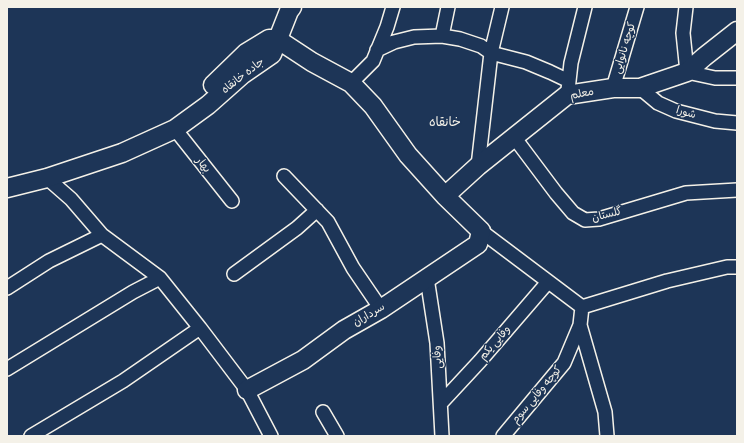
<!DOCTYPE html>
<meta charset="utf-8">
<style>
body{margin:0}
#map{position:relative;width:744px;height:443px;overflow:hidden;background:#1d3557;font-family:Pangolin,sans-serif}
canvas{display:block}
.frame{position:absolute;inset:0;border:8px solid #f4f1e8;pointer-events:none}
</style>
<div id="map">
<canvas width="744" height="443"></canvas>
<div class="frame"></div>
</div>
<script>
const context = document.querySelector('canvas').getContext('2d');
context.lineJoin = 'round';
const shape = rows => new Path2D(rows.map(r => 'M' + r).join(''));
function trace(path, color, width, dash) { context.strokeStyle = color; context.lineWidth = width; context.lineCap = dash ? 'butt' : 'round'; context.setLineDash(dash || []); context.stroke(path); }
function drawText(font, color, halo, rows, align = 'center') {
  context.font = font + ' Pangolin,"Playpen Sans Arabic",sans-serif'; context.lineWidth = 3; context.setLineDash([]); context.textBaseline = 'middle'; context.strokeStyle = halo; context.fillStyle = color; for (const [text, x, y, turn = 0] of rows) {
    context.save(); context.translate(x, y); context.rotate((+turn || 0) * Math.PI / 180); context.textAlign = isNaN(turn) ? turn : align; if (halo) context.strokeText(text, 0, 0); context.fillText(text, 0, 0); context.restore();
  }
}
const street = shape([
 [686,7,683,33,687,72,715,78,737,78],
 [442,36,448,7],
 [377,50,394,42,414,37,442,36,460,39,481,46,491,53,526,62,550,72,569,81],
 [351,83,373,61,387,27,393,7],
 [613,88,637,7],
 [640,88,658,103,676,111,715,121,737,123],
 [568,90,571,63,585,7],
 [175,129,232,201],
 [514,137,556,193,573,213,585,220,599,219,686,193,737,190],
 [478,166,491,53,502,7],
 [284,176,328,222,353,268,381,309],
 [47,178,71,199,102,235,160,278,200,328,247,390,271,436],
 [481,231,582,307],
 [234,274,297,228,317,210],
 [427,278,437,343,442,436],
 [7,288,49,261,102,235],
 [582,307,667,281,727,267,737,267],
 [580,325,605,412,607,436],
 [7,369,133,292,160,278],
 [441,403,480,361,548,282],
 [323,412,337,436],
 [31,436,123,381,200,328],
 [503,436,564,363,580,325,582,307]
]);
const secondary = shape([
 [213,85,246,53,269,39,277,39],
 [7,188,47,178,122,153,175,129,208,105,243,74,272,54,289,11,292,7],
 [445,196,478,166,567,95,613,88,640,88,687,72,704,57,737,31],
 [247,390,303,360,344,330,381,309,478,244,481,231,445,196,408,155,373,106,351,83,312,62,277,39]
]);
const streetNames = [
 ["کوچه نانوایی",625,48,-73],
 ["جاده خانقاه",243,76,-38],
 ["معلم",582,94,-11],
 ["شورا",686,113,16],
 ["بهار",203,165,51],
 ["گلستان",607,215,-14],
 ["سرداران",369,315,-31],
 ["وفایی یکم",495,343,-49],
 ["وفایی",438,357,-94],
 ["کوچه وفایی سوم",537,395,-50]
];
const quarterNames = [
 ["خانقاه",445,123]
];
trace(street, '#f4f1e8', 16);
trace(secondary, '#f4f1e8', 21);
trace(street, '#1d3557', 13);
trace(secondary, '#1d3557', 18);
drawText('11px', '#f4f1e8', '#1d3557', streetNames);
drawText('13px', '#f4f1e8', '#1d3557', quarterNames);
</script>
